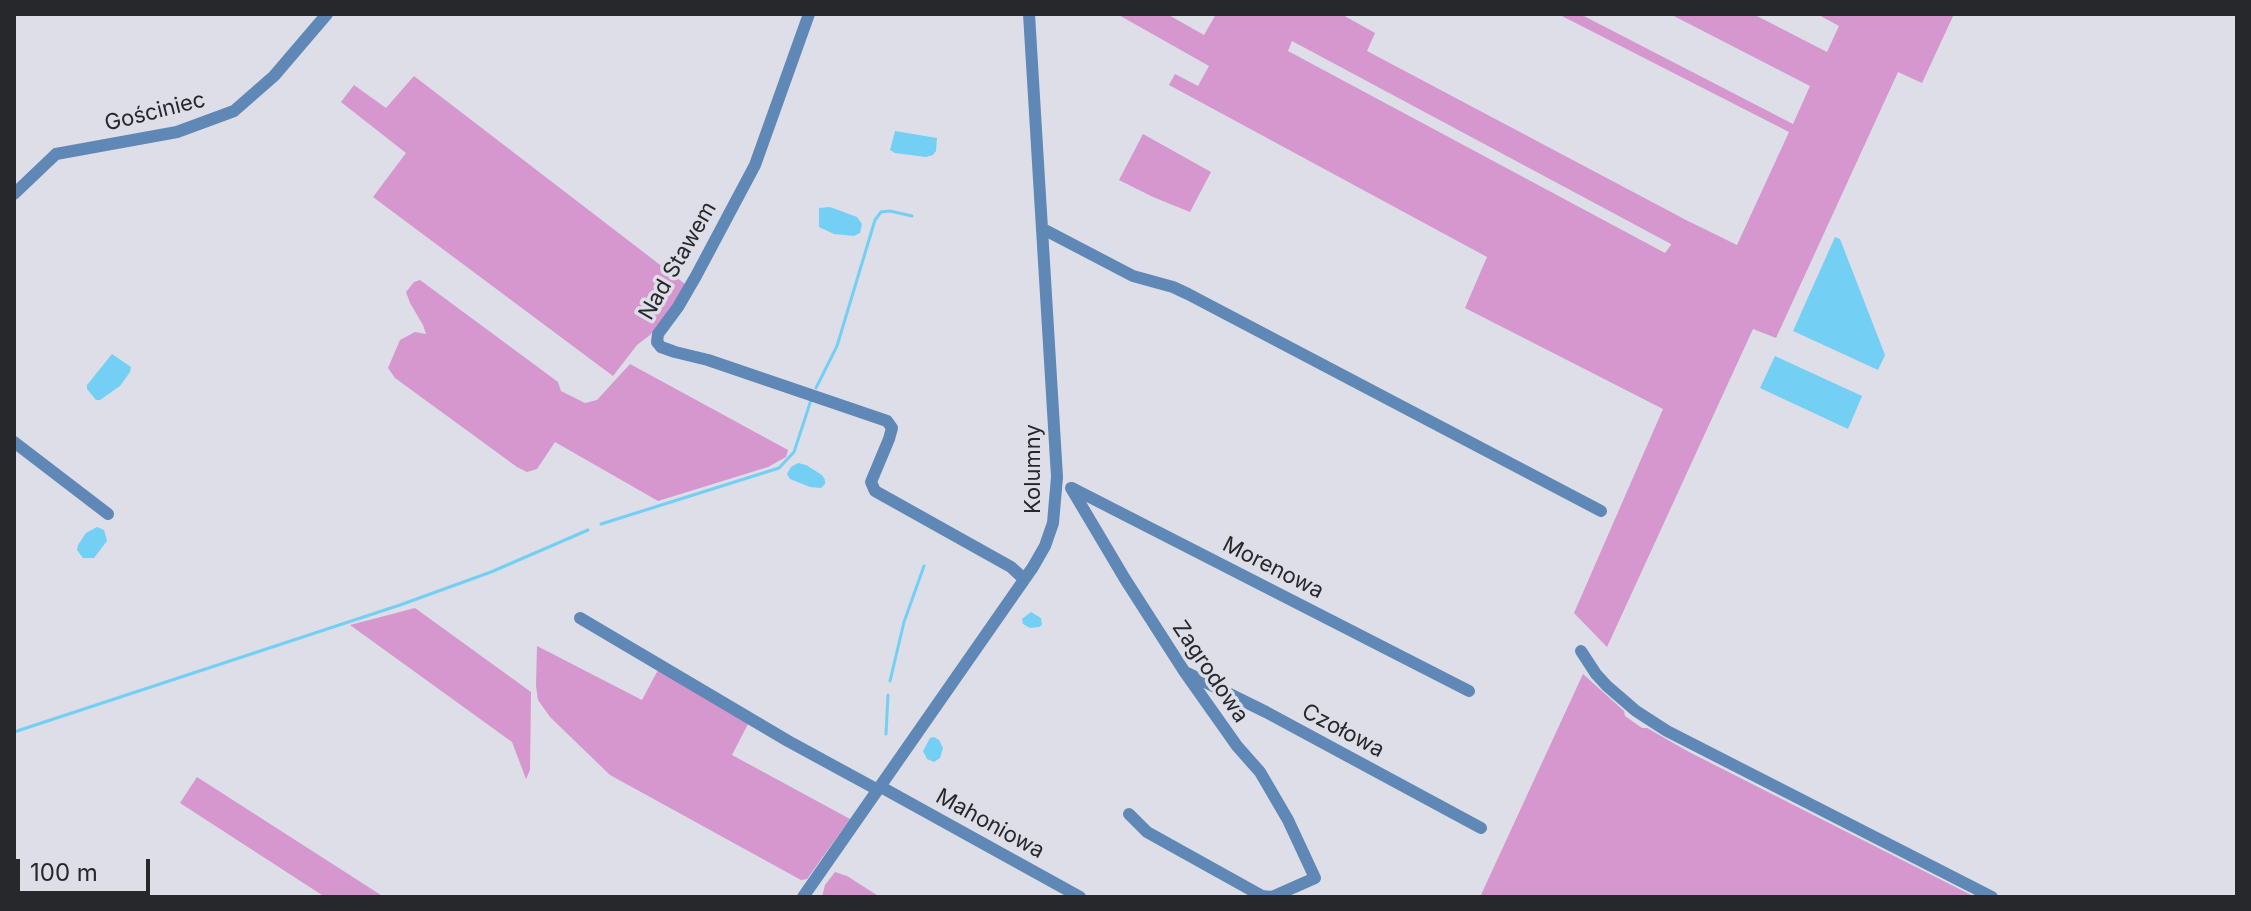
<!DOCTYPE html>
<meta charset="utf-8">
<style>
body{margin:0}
#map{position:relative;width:2251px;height:911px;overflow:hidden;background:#dddee7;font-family:Inter,sans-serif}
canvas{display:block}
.frame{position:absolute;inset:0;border:16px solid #27282b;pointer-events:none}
.scale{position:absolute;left:16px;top:859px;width:134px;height:36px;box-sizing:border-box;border:4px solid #27282b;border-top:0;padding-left:10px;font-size:24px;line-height:28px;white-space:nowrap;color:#27282b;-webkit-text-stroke:6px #dddee7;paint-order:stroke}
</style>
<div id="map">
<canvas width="2251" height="911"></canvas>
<div class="frame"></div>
<div class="scale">100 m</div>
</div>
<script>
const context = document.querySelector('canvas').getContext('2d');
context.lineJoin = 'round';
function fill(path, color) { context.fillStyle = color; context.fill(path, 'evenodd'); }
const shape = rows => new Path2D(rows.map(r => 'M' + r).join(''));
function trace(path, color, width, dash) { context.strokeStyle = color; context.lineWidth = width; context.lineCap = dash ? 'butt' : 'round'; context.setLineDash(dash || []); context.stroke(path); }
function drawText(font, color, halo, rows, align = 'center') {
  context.font = font + ' Inter,sans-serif'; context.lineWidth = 7; context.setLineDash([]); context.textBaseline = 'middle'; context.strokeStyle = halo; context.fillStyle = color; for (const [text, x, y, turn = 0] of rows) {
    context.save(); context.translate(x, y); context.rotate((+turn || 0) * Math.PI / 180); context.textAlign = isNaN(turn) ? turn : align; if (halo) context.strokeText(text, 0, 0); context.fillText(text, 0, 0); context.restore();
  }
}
const green = shape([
 [1117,14,1167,14,1204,35,1216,14,1341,14,1375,33,1367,51,1686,220,1737,245,1789,132,1558,14,1580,14,1793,124,1810,86,1670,14,1753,14,1827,52,1839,26,1817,14,1954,14,1922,83,1898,72,1776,338,1753,329,1607,647,1574,613,1663,409,1465,308,1487,257,1169,85,1175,74,1198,86,1209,66],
 [1292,41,1671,244,1671,245,1665,253,1288,51],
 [414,76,685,284,673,307,650,335,637,345,613,376,373,197,406,153,341,102,354,85,386,108],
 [1143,134,1211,172,1190,212,1153,197,1119,180],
 [420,280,558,382,561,391,585,403,597,400,630,364,788,450,786,457,768,467,658,501,555,442,537,469,527,472,517,467,395,378,388,368,400,340,415,332,426,334,423,325,410,303,406,292,414,282],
 [415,608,531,692,530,770,526,779,512,742,350,625],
 [537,646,642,700,659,668,748,724,732,755,850,819,807,879,801,880,610,775,550,717,538,700,536,686],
 [1583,674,1624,711,1625,716,1642,728,1647,728,1689,752,1975,897,1480,897],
 [197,777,384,897,325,897,180,803],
 [835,872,847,876,880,897,822,897,825,885]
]);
const water = shape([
 [895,131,937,138,936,151,933,155,926,157,895,153,890,150],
 [830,207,857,217,862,224,860,233,854,236,834,234,819,227,819,208],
 [1835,237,1840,239,1885,355,1878,370,1793,331],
 [112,354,131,367,130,372,120,386,100,400,96,400,87,389,87,385],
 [1775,356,1862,396,1848,429,1760,388],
 [798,463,806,465,822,475,825,480,825,484,821,488,810,487,790,479,787,474,791,467],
 [97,527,104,530,107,541,94,558,83,558,77,550,78,545,86,533],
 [1031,612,1041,618,1042,625,1039,627,1030,628,1023,624,1022,619],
 [934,737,939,740,943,748,940,758,934,762,927,759,923,751,930,738]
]);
const stream = shape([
 [816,388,837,346,875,220,881,212,890,211,912,216],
 [601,524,779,468,794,452,811,400],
 [890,681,904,622,924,566],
 [14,732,400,605,491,572,588,530],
 [886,734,888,695]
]);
const minor = shape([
 [809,14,755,165,696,276,678,307,658,334,657,342,661,347,675,352,708,360,887,421,892,428,889,439,871,482,875,491,1011,567,1024,579],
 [14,194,56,154,177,132,234,111,274,76,327,14],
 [1043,229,1133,276,1173,287,1188,294,1601,511],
 [14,442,108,514],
 [1071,488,1125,579,1184,671,1237,746,1260,772,1288,820,1315,878,1272,897,1262,896,1147,832,1129,814],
 [1072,488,1469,691],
 [580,618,788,741,878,790],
 [1581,651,1596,674,1607,686,1636,711,1667,731,1992,897],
 [1187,673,1266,712,1481,828],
 [881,787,1080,897],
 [803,897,1033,567,1045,546,1053,523,1057,477,1029,14]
]);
const streetNames = [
 ["Gościniec",155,112,-14],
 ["Nad Stawem",678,261,-60],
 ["Kolumny",1033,469,-90],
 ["Morenowa",1273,568,27],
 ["Zagrodowa",1210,672,56],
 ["Czołowa",1343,731,28],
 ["Mahoniowa",990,824,29]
];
fill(green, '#d597ce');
fill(water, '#74cff4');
trace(stream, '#74cff4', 3);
trace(minor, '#5f88b6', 12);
drawText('22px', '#27282b', '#dddee7', streetNames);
</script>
